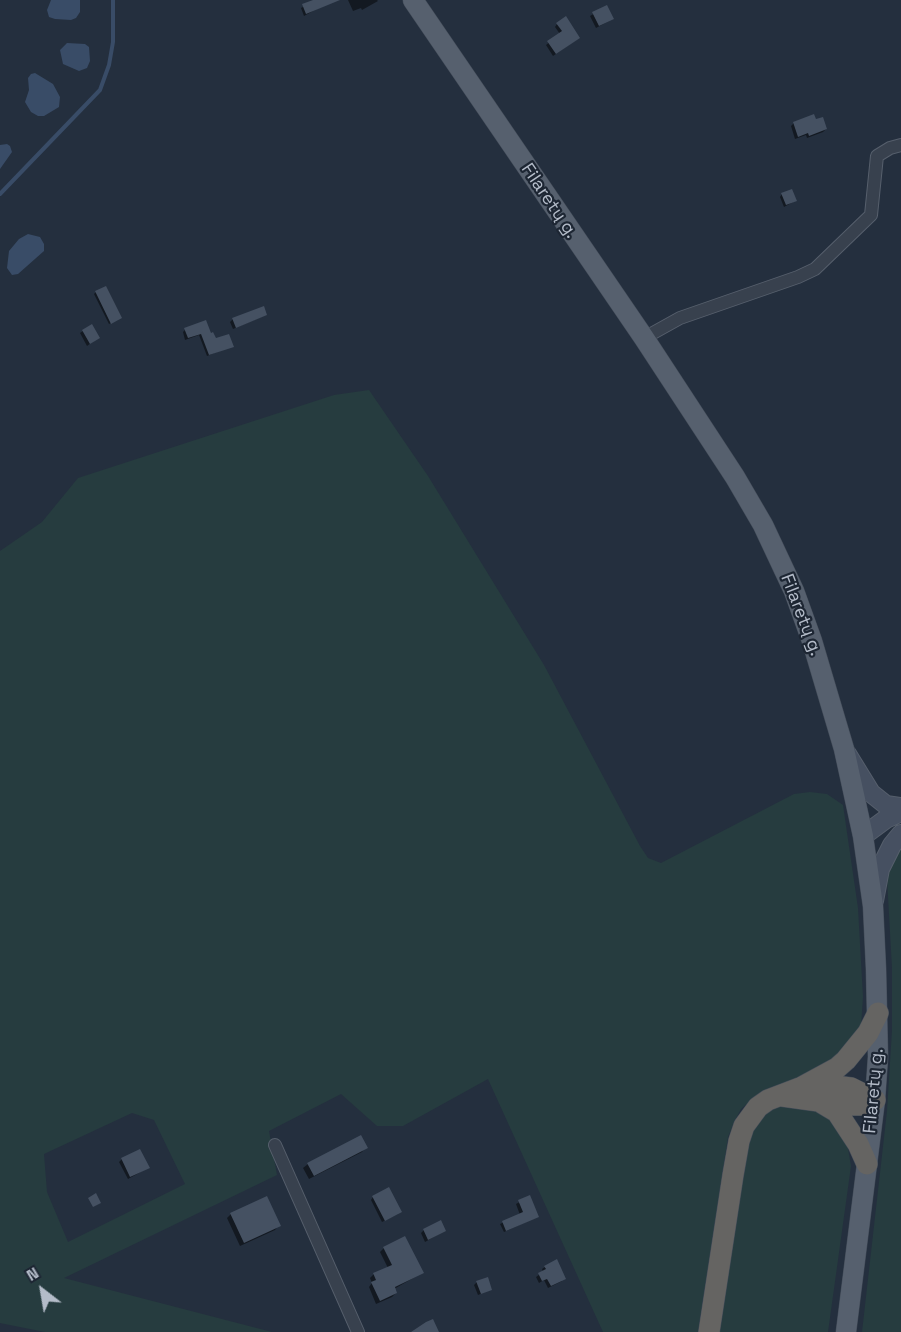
<!DOCTYPE html>
<meta charset="utf-8">
<style>
body{margin:0}
#map{position:relative;width:901px;height:1332px;overflow:hidden;background:#242f3e;font-family:"Space Grotesk",sans-serif}
canvas{display:block}
.north{position:absolute;left:12px;top:1260px;width:60px;height:60px;-webkit-text-stroke:4px #1d2633;paint-order:stroke;rotate:329deg;font-size:16px;font-weight:700;line-height:24px;text-align:center;color:#b4bcc9}
.north::after{content:'';display:block;margin:auto;width:21px;height:27px;background:#b4bcc9;clip-path:polygon(50% 0,100% 100%,50% 72%,0 100%)}
</style>
<div id="map">
<canvas width="901" height="1332"></canvas>
<div class="north">N</div>
</div>
<script>
const context = document.querySelector('canvas').getContext('2d');
context.lineJoin = 'round';
function fill(path, color) { context.fillStyle = color; context.fill(path, 'evenodd'); }
const shape = rows => new Path2D(rows.map(r => 'M' + r).join(''));
function trace(path, color, width, dash) { context.strokeStyle = color; context.lineWidth = width; context.lineCap = dash ? 'butt' : 'round'; context.setLineDash(dash || []); context.stroke(path); }
function drawText(font, color, halo, rows, align = 'center') {
  context.font = font + ' "Space Grotesk",sans-serif'; context.lineWidth = 4.5; context.setLineDash([]); context.textBaseline = 'middle'; context.strokeStyle = halo; context.fillStyle = color; for (const [text, x, y, turn = 0] of rows) {
    context.save(); context.translate(x, y); context.rotate((+turn || 0) * Math.PI / 180); context.textAlign = isNaN(turn) ? turn : align; if (halo) context.strokeText(text, 0, 0); context.fillText(text, 0, 0); context.restore();
  }
}
const green = shape([
 [369,390,428,476,544,665,640,846,648,858,661,863,794,794,810,792,827,794,843,805,858,908,863,997,861,1026,841,1057,752,1099,741,1109,734,1122,728,1137,698,1332,603,1332,488,1079,403,1126,377,1126,341,1094,269,1131,277,1175,64,1278,272,1332,45,1332,0,1323,0,551,42,522,78,478,334,395],
 [132,1113,154,1120,185,1184,68,1242,47,1192,44,1154],
 [901,844,901,1332,862,1332,887,1111,892,1030,892,968,887,878,890,859],
 [815,1104,846,1137,851,1166,828,1332,717,1332,749,1139,756,1126,767,1113,779,1106]
]);
const water = shape([
 [51,0,80,0,80,12,76,18,71,20,55,19,49,17,47,10],
 [67,43,85,44,89,47,90,61,87,68,79,71,63,64,60,50],
 [35,73,53,84,60,97,59,107,44,116,38,116,31,112,25,102,29,90,28,78,31,74],
 [7,144,10,146,12,152,0,169,0,145],
 [28,234,40,237,44,244,44,251,18,274,12,275,7,268,9,251,19,239]
]);
const shadow = shape([
 [317,0,322,0,324,5,304,16,301,8],
 [348,0,377,0,378,1,362,10,361,8,353,11],
 [606,7,609,21,596,28,590,16],
 [557,24,576,40,553,56,546,45,560,34,555,27],
 [815,121,826,129,823,132,807,138,806,135,795,139,791,126,794,123],
 [782,194,795,201,784,207,780,197],
 [96,292,118,320,109,324,94,294],
 [266,315,233,329,230,322,233,319],
 [185,330,210,335,215,340,232,346,207,356,199,335,185,340,183,332],
 [83,331,98,338,87,346,80,333],
 [366,1147,362,1152,309,1179,303,1168,308,1164],
 [122,1159,148,1168,128,1179,119,1162],
 [373,1197,398,1214,382,1222,371,1200],
 [529,1197,537,1217,504,1232,500,1224,520,1215,516,1204],
 [231,1214,279,1225,275,1230,240,1246,227,1218],
 [424,1230,444,1231,425,1242,421,1233],
 [384,1248,422,1273,394,1289,396,1293,392,1297,376,1304,369,1287,372,1283,370,1278,374,1274,388,1268,380,1252],
 [545,1267,562,1281,548,1288,544,1280,539,1283,536,1277,543,1272,542,1269],
 [477,1282,490,1290,478,1295,474,1285]
]);
const stream = shape([
 [0,194,100,90,109,65,113,42,113,0]
]);
const building = shape([
 [313,0,340,0,306,14,302,4],
 [607,5,614,19,599,26,592,12],
 [566,16,580,38,556,54,547,41,562,31,556,23],
 [814,114,816,119,823,117,827,129,809,136,808,133,798,137,793,122],
 [792,189,797,201,786,205,781,193],
 [106,286,122,318,111,324,95,291],
 [264,306,267,315,236,328,232,318],
 [206,320,211,333,213,332,216,338,229,334,234,347,209,355,201,334,188,338,184,328],
 [92,324,100,338,90,344,82,330],
 [361,1135,368,1148,314,1176,307,1163],
 [140,1149,150,1168,130,1177,121,1158],
 [389,1187,402,1212,385,1221,372,1196],
 [96,1193,101,1203,93,1207,88,1198],
 [530,1195,539,1217,506,1231,502,1221,523,1212,518,1200],
 [267,1196,281,1226,244,1243,230,1213],
 [441,1220,446,1231,428,1240,423,1229],
 [405,1236,424,1273,395,1287,397,1293,380,1301,371,1282,376,1280,373,1273,392,1265,383,1247],
 [557,1259,566,1279,551,1286,547,1279,542,1281,538,1273,546,1269,544,1266],
 [488,1277,492,1290,481,1294,476,1281],
 [433,1319,439,1332,411,1332,426,1322]
]);
const minor = shape([
 [644,338,680,318,798,277,815,269,871,215,877,156,890,148,901,145],
 [275,1145,358,1332]
]);
const secondary = shape([
 [847,754,871,793,886,805,901,807],
 [863,836,886,819,901,812],
 [874,901,880,869,892,845,901,834]
]);
const primary = shape([
 [413,0,644,338,735,477,763,525,794,591,812,641,844,749,863,836,873,906,876,969,878,1057,875,1100,846,1332]
]);
const trunk = shape([
 [808,1087,835,1086,851,1088,875,1100],
 [782,1096,847,1105,863,1105,875,1100],
 [822,1103,837,1112,858,1144,867,1164],
 [709,1332,733,1175,739,1141,744,1126,758,1107,768,1100,802,1087,837,1068,846,1060,868,1033,878,1013]
]);
const streetNames = [
 ["Filaretų g.",549,201,56],
 ["Filaretų g.",801,615,69],
 ["Filaretų g.",874,1091,-85]
];
fill(green, '#263c3f');
fill(water, '#394c67');
fill(shadow, '#0007');
trace(stream, '#394c67', 4);
fill(building, '#455162');
trace(minor, '#565f6c', 14);
trace(secondary, '#565f6c', 20);
trace(primary, '#414a57', 21);
trace(trunk, '#434c59', 22);
trace(minor, '#38414e', 12);
trace(secondary, '#465061', 18);
trace(primary, '#56606e', 20);
trace(trunk, '#656462', 21);
drawText('18px', '#b4bcc9', '#1d2633', streetNames);
</script>
